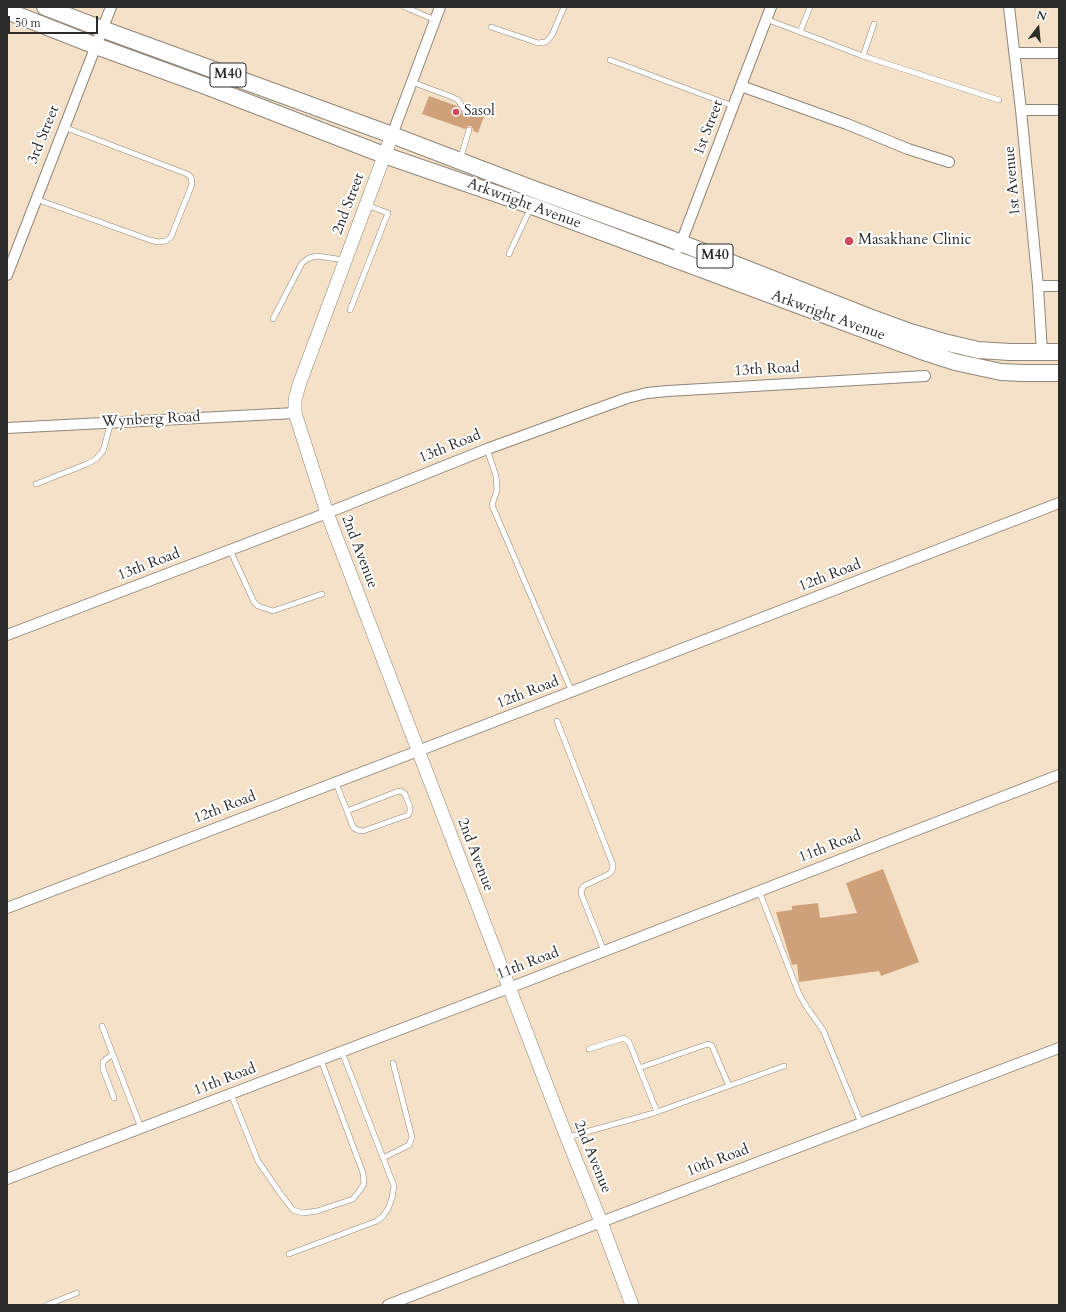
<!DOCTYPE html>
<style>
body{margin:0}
#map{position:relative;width:1066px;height:1312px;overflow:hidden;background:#f4e1c7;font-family:Cardo,serif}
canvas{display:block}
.frame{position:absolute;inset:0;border:8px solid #2b2b2b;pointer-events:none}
.north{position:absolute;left:1018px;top:8px;width:40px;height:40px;-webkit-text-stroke:3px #fff;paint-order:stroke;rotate:16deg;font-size:11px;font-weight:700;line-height:16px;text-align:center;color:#2b2b2b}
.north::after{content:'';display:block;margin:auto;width:14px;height:18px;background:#2b2b2b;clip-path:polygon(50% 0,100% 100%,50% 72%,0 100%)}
.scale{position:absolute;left:8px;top:16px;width:90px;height:18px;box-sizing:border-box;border:2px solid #2b2b2b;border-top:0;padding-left:5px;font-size:12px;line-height:14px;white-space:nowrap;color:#2b2b2b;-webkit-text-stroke:3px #fff;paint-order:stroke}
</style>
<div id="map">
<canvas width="1066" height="1312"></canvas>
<div class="frame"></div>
<div class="north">N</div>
<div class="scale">50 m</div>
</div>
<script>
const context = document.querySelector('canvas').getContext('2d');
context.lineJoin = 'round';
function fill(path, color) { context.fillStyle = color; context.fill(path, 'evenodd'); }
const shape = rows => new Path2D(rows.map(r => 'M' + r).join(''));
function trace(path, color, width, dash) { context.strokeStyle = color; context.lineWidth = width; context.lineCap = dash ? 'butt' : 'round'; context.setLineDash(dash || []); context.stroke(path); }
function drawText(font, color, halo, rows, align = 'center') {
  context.font = font + ' Cardo,serif'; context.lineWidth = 4; context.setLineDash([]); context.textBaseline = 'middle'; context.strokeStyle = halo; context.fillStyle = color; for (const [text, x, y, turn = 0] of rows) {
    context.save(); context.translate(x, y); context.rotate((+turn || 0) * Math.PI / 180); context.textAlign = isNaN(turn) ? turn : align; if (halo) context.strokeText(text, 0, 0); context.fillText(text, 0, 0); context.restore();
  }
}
const building = shape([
 [429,96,457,106,463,113,466,112,468,110,484,116,478,133,473,131,473,129,471,126,468,126,465,129,422,114],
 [883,869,919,962,881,976,879,971,799,982,797,964,792,965,776,912,792,910,792,906,818,903,820,918,857,913,846,883]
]);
const service = shape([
 [405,7,435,20],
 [766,19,863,56,999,100],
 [491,27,538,43,546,42,552,35,564,7],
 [800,32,810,7],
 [863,56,874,24],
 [610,60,733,106],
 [412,82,452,97,458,100,464,109],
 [460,160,469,130],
 [36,199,150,240,158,242,166,241,171,237,191,187,192,183,191,177,187,174,64,127],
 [509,254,531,207],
 [350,310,388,213,366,205],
 [273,319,302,263,309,258,317,256,344,260],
 [487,449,496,476,497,490,492,505,572,692],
 [36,484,87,464,96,459,103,451,111,422],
 [230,550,254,602,258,606,273,611,322,594],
 [557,721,613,865,612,871,609,874,584,886,581,890,582,896,604,951],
 [336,783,347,811,353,827,357,830,363,831,408,815,410,811,410,807,405,794,401,791,396,792,347,811],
 [759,891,799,994,808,1009,823,1030,861,1123],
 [102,1026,141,1128],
 [589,1049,624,1038,629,1042,657,1112],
 [113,1054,105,1060,103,1062,103,1069,114,1098],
 [639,1068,708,1044,712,1046,729,1086],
 [231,1094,258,1161,280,1193,293,1210,303,1213,317,1211,353,1199,360,1190,364,1184,363,1173,321,1060],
 [568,1137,654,1113,784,1066],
 [383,1158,409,1145,412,1137,393,1063],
 [289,1254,377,1221,383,1216,388,1209,392,1198,394,1186,342,1052],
 [47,1305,77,1293]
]);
const minor = shape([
 [1009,7,1021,110,1038,286,1042,353],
 [1015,53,1059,53],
 [741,86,847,124,908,149,949,162],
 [1021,110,1059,110],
 [392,135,440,7],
 [679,248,771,7],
 [7,275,111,7],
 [1038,286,1059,286],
 [7,428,295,413],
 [7,635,327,513,487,449,627,398,647,393,668,391,925,376],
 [7,908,418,751,1059,503],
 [7,1179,509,988,1059,775],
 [388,1305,601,1222,1059,1048]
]);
const tertiary = shape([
 [392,135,299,385,295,400,295,413,327,513,567,1138,601,1222,632,1305]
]);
const primary = shape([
 [45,7,102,29,392,135,533,189,668,238,869,317,910,332,944,342,978,350,1010,352,1059,352],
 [7,11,96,46,203,85,384,155,532,206,927,353,955,362,1001,372,1023,373,1059,373]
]);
const markers = [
 [456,112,4,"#d1495b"],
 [849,241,5,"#d1495b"]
];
const shields = [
 [228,75,36],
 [715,256,36]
];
const shieldNames = [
 ["M40",228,75],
 ["M40",715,256]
];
const poiNames = [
 ["Sasol",464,112],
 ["Masakhane Clinic",858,241]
];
const streetNames = [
 ["1st Street",709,128,-69],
 ["3rd Street",44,135,-68],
 ["1st Avenue",1013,181,-95],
 ["2nd Street",349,204,-69],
 ["Arkwright Avenue",524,204,20],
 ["Arkwright Avenue",828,316,20],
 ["13th Road",767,370,-3],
 ["Wynberg Road",151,420,-3],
 ["13th Road",450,447,-22],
 ["2nd Avenue",359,552,69],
 ["13th Road",149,565,-21],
 ["12th Road",830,576,-21],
 ["12th Road",528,693,-21],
 ["12th Road",225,808,-21],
 ["11th Road",830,847,-21],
 ["2nd Avenue",475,855,69],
 ["11th Road",528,964,-21],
 ["11th Road",225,1080,-21],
 ["2nd Avenue",592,1157,68],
 ["10th Road",718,1161,-21]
];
fill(building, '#cfa17a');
trace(service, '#908679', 6);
trace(minor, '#908679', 12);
trace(tertiary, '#908679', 14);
trace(primary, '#908679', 18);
trace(service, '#fff', 5);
trace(minor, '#fff', 10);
trace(tertiary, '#fff', 13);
trace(primary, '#fff', 16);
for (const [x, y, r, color] of markers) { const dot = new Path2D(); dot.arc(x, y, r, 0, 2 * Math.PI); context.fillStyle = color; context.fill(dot); trace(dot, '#fff', 1.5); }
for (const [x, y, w] of shields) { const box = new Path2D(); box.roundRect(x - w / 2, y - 12, w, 24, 3); context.fillStyle = '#fff'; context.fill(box); trace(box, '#2b2b2b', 1); }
drawText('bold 14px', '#2b2b2b', null, shieldNames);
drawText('15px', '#2b2b2b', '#fff', poiNames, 'left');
drawText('15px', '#2b2b2b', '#fff', streetNames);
</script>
